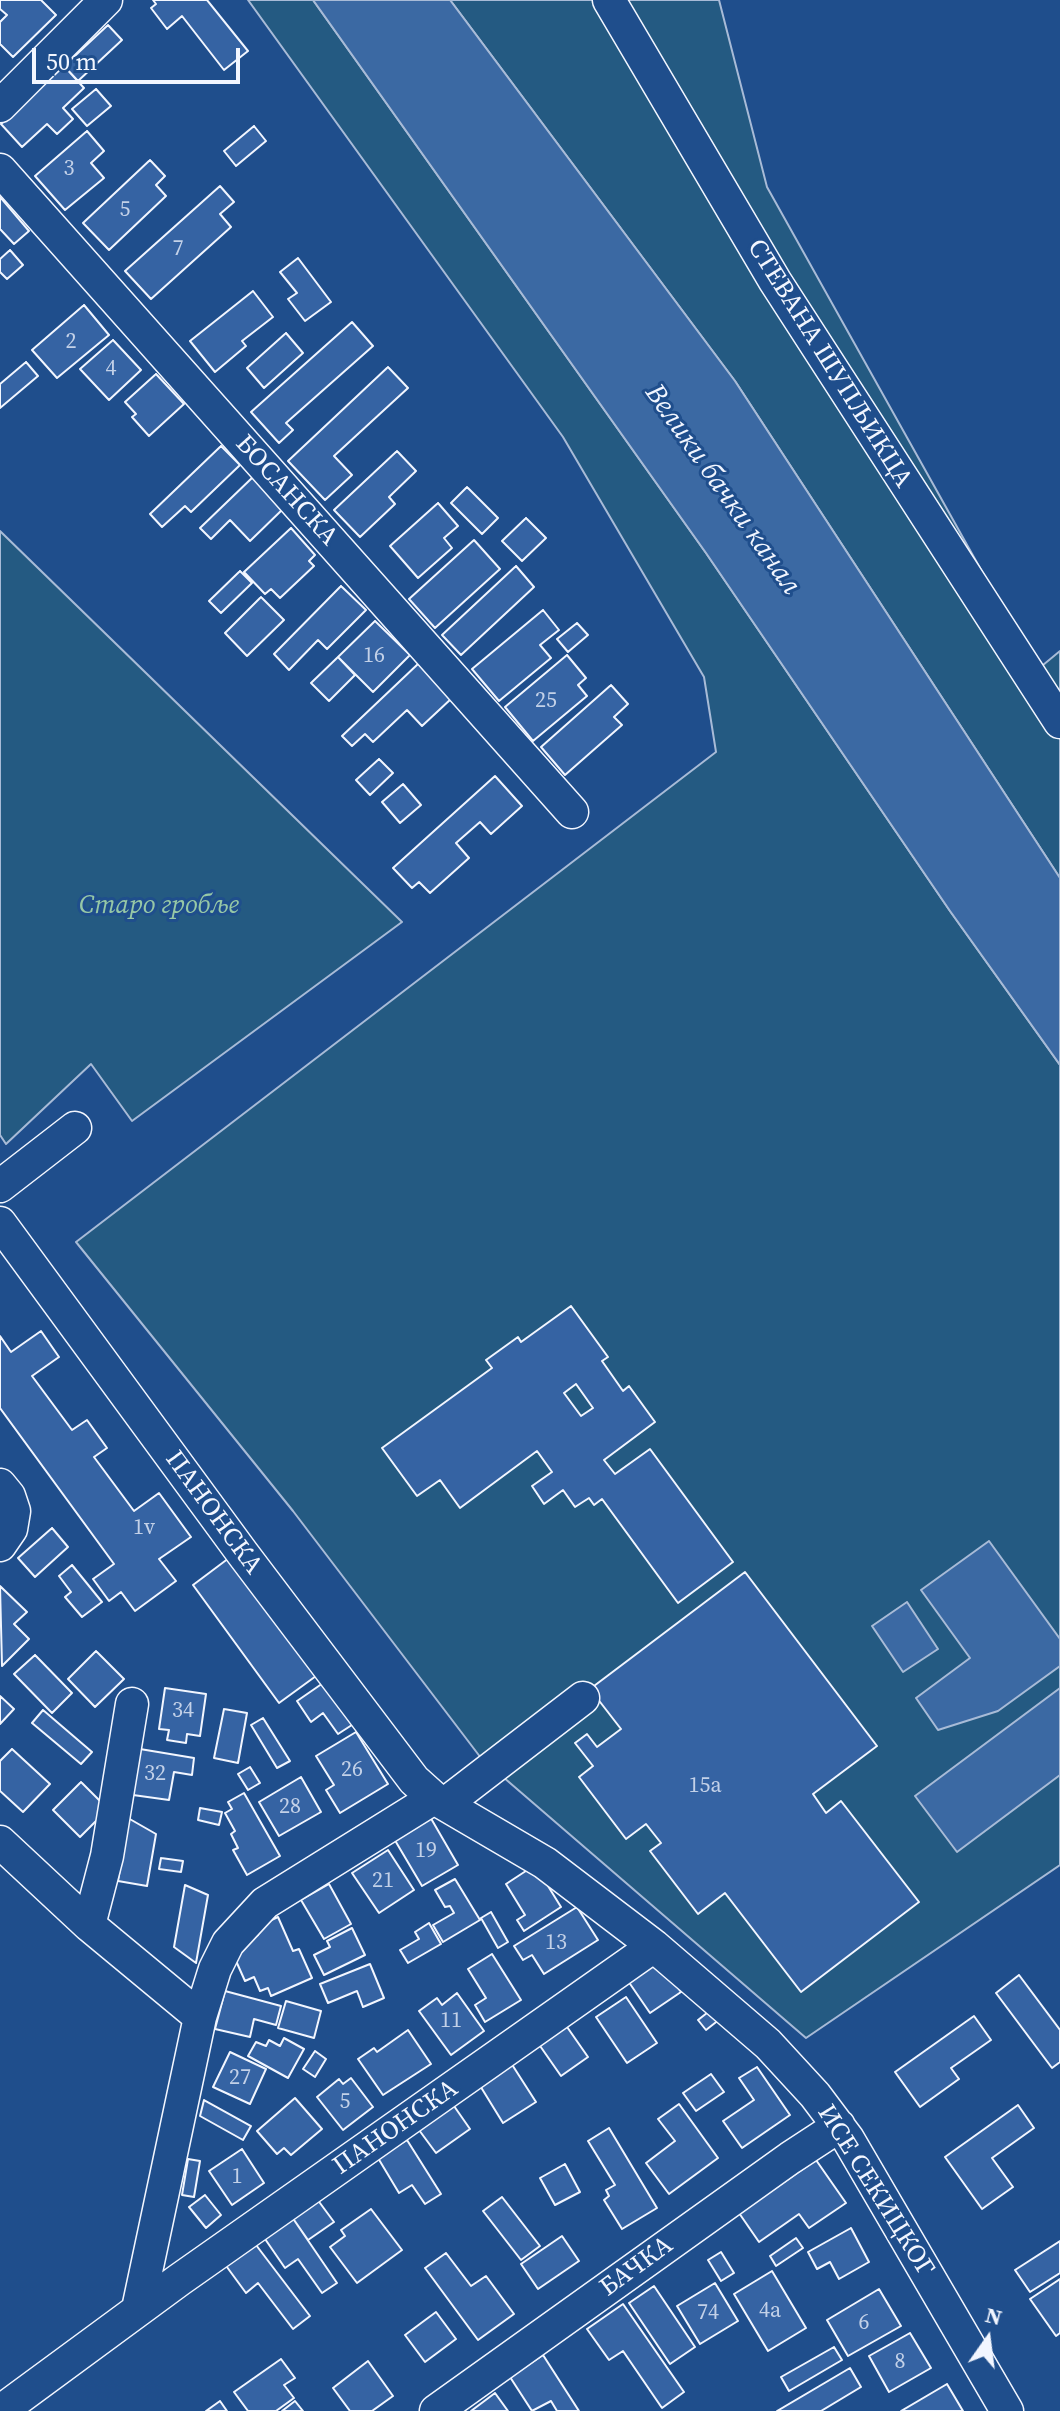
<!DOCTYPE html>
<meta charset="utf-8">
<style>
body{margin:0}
#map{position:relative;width:1060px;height:2411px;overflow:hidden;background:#1f4e8c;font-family:"Source Serif 4",serif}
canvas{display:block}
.north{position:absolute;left:948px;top:2299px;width:80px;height:80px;-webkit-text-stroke:6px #1f4e8c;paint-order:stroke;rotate:14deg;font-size:22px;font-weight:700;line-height:32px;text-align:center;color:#f2f6ff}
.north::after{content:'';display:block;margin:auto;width:28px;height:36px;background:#f2f6ff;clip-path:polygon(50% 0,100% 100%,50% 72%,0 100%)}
.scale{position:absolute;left:32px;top:48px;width:208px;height:36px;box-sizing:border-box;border:4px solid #f2f6ff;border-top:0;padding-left:10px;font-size:24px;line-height:28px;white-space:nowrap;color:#f2f6ff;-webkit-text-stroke:6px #1f4e8c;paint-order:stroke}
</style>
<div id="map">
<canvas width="1060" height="2411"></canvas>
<div class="north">N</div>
<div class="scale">50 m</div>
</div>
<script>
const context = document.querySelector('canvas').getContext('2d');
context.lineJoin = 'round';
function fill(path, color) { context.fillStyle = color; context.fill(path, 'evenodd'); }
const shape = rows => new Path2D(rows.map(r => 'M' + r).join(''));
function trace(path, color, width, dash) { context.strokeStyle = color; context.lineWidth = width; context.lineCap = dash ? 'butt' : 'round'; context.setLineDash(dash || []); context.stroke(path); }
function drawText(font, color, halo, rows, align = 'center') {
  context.font = font + ' "Source Serif 4",serif'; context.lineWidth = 6; context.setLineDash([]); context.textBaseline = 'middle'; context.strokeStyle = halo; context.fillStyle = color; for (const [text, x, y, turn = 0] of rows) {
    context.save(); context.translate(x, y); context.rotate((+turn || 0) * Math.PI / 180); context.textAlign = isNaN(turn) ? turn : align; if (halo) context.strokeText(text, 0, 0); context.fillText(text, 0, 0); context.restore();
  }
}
const green = shape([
 [248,0,313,0,706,553,950,911,1060,1065,1060,1865,806,2038,481,1758,293,1511,76,1242,716,752,704,677,563,437,248,0],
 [450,0,719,0,767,187,1037,670,1060,651,1060,878,735,381,450,0],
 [0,531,402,922,132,1121,91,1064,6,1144,0,1135,0,531]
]);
const water = shape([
 [313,0,450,0,735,381,1060,878,1060,1065,950,911,706,553,313,0],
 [989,1541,1060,1639,1060,1666,998,1711,938,1730,916,1698,970,1658,921,1590,989,1541],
 [907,1602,938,1649,903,1672,872,1626,907,1602],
 [1060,1688,1060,1775,957,1852,915,1796,1060,1688]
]);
const building = shape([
 [0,0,41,0,56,15,13,57,0,44,0,22,7,15,0,9,0,0],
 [153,0,207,0,248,51,224,70,182,16,167,29,151,8,156,4,153,0],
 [108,25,122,40,78,81,64,66,108,25],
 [64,66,84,88,63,108,73,119,57,134,47,124,22,147,1,124,64,66],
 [96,89,111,106,87,126,72,109,96,89],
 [254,126,266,141,236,166,224,151,254,126],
 [87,131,104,151,91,163,104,178,65,210,35,176,87,131],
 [150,160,165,176,156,185,166,196,109,250,83,223,150,160],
 [220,186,234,202,220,214,231,227,151,299,125,271,220,186],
 [0,197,29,231,14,244,0,229,0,197],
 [10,250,23,265,7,279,0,272,0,259,10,250],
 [298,258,331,302,305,321,288,299,297,293,280,272,298,258],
 [253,291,273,317,242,341,246,346,215,372,190,341,253,291],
 [84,305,109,335,57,378,32,350,84,305],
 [352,322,373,346,286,423,293,430,279,443,251,412,352,322],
 [286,333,303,353,264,388,247,368,286,333],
 [113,340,141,370,109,400,80,369,113,340],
 [26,362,38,376,0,408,0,384,26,362],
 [388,367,408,388,334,456,352,475,325,500,288,461,388,367],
 [156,374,184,404,149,436,132,417,136,414,125,402,156,374],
 [221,446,240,465,191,512,185,506,162,527,150,514,221,446],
 [397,451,416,471,389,497,395,504,360,537,334,510,397,451],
 [254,476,285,507,250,541,230,520,211,539,200,528,254,476],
 [467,487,498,518,482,534,451,503,467,487],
 [438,503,458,526,444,538,452,548,418,578,390,546,438,503],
 [526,518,546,538,522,561,502,541,526,518],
 [291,528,315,555,309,561,314,566,280,598,271,589,265,594,244,572,291,528],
 [474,540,500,569,435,628,409,599,474,540],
 [516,566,534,587,461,655,442,635,516,566],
 [240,571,252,583,221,613,209,601,240,571],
 [341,586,366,610,327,649,318,640,289,670,274,654,341,586],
 [261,597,284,620,247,656,225,633,261,597],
 [543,610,559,630,540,645,551,658,499,701,472,669,543,610],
 [375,621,410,655,373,692,338,657,375,621],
 [577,623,588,635,568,652,557,639,577,623],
 [567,655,586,678,578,685,587,696,533,741,505,707,567,655],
 [338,657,355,675,329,701,311,683,338,657],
 [419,663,452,698,422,726,407,710,373,742,365,734,352,746,342,736,419,663],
 [611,685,628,704,614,717,622,725,565,775,541,747,611,685],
 [379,759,393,773,370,795,356,780,379,759],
 [495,776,522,806,491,834,480,822,456,843,469,858,430,893,419,882,412,888,393,868,495,776],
 [403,784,421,805,400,823,382,802,403,784],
 [571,1306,608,1357,602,1361,623,1391,629,1386,655,1422,604,1460,615,1474,650,1449,733,1562,678,1603,602,1499,594,1505,589,1498,575,1507,563,1490,544,1504,532,1486,552,1472,537,1451,460,1508,440,1480,417,1496,382,1448,492,1368,486,1360,518,1337,521,1342,571,1306],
 [576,1384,593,1408,581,1416,564,1393,576,1384],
 [41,1331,59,1357,32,1376,72,1430,87,1420,107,1448,94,1457,134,1511,159,1493,191,1537,159,1559,176,1581,135,1611,121,1592,109,1601,93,1579,114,1564,0,1408,0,1336,11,1352,41,1331],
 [52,1528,68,1547,35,1577,18,1558,52,1528],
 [229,1558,316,1676,279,1703,193,1585,229,1558],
 [72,1565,102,1602,82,1617,65,1597,71,1592,59,1576,72,1565],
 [745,1572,877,1746,813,1794,826,1813,841,1801,919,1902,801,1992,725,1893,698,1914,650,1851,661,1843,646,1824,626,1839,579,1777,593,1766,575,1743,587,1734,597,1747,621,1729,590,1689,745,1572],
 [0,1586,27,1612,14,1624,29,1639,2,1666,0,1586],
 [96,1651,124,1679,95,1707,68,1679,96,1651],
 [35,1655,72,1693,52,1713,14,1674,35,1655],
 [326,1681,355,1723,338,1734,323,1713,311,1722,297,1701,326,1681],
 [165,1688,206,1694,200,1736,187,1734,186,1743,167,1740,169,1730,159,1729,165,1688],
 [0,1696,14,1709,0,1724,0,1696],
 [224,1709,247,1713,238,1763,214,1758,224,1709],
 [43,1710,92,1752,81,1764,32,1723,43,1710],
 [263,1718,290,1761,277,1768,251,1725,263,1718],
 [356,1732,388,1784,340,1813,326,1790,334,1785,316,1756,356,1732],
 [12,1749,50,1784,23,1812,0,1791,0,1761,12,1749],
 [140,1749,194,1758,192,1775,174,1772,169,1800,133,1795,140,1749],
 [250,1767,260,1783,248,1790,238,1774,250,1767],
 [301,1777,321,1812,279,1836,259,1802,301,1777],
 [81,1782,108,1809,80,1837,53,1810,81,1782],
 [244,1793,280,1856,247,1875,233,1850,238,1848,231,1834,235,1831,225,1813,232,1809,228,1802,244,1793],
 [200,1808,222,1812,219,1825,198,1820,200,1808],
 [429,1815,458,1865,422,1886,393,1837,429,1815],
 [128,1818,156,1834,147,1886,118,1881,128,1818],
 [388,1850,414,1890,379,1913,352,1873,388,1850],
 [161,1858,183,1861,181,1872,159,1869,161,1858],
 [535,1865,561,1907,524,1931,517,1920,525,1915,506,1884,535,1865],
 [455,1879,480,1920,443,1942,433,1925,454,1913,450,1906,445,1907,435,1890,455,1879],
 [329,1884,351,1924,324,1939,301,1900,329,1884],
 [185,1885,208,1895,196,1963,174,1947,185,1885],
 [577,1907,598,1940,544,1974,532,1955,523,1960,514,1946,577,1907],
 [491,1912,508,1942,498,1948,481,1918,491,1912],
 [278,1917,293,1951,299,1949,312,1978,271,1996,268,1988,260,1991,254,1977,245,1981,232,1952,236,1945,258,1935,254,1928,278,1917],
 [429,1923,441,1944,408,1963,400,1950,419,1939,415,1932,429,1923],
 [352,1928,365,1955,324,1975,314,1955,330,1947,327,1941,352,1928],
 [492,1954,521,2000,485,2022,475,2005,486,1998,468,1969,492,1954],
 [656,1956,681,1992,650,2013,626,1978,656,1956],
 [370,1964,384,1998,363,2007,357,1991,328,2003,320,1984,370,1964],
 [1019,1975,1060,2030,1060,2062,1052,2068,996,1993,1019,1975],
 [225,1991,281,2006,276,2025,254,2019,250,2037,215,2029,225,1991],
 [457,1993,484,2031,451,2055,419,2011,437,1998,442,2005,457,1993],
 [626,1997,657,2043,627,2063,596,2017,626,1997],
 [286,2001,321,2011,314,2038,278,2028,286,2001],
 [712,2009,720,2019,706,2030,698,2020,712,2009],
 [974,2016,991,2040,951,2068,959,2079,920,2107,895,2072,974,2016],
 [565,2024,588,2057,561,2076,538,2043,565,2024],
 [408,2030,431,2064,383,2095,358,2059,374,2048,377,2052,408,2030],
 [284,2038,304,2049,288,2078,248,2056,256,2042,266,2046,269,2040,280,2046,284,2038],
 [315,2051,326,2059,315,2077,303,2069,315,2051],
 [230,2052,266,2069,250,2104,213,2087,230,2052],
 [511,2063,536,2102,503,2123,479,2084,511,2063],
 [757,2067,790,2115,742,2148,723,2121,754,2100,739,2078,757,2067],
 [711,2074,724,2092,696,2111,683,2093,711,2074],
 [351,2078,373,2107,343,2130,317,2097,339,2079,343,2084,351,2078],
 [295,2098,322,2129,291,2155,284,2148,277,2154,257,2131,295,2098],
 [204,2100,251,2126,243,2140,200,2116,204,2100],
 [679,2104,718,2158,669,2194,646,2163,675,2141,658,2119,679,2104],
 [1018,2105,1034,2128,992,2158,1013,2187,982,2209,945,2157,1018,2105],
 [454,2106,470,2129,436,2153,419,2130,454,2106],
 [609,2128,657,2208,622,2229,604,2200,609,2196,606,2190,615,2185,588,2141,609,2128],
 [407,2140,441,2194,425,2204,412,2185,399,2193,378,2158,407,2140],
 [242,2149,264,2183,232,2205,209,2171,242,2149],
 [188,2159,200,2161,194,2197,182,2195,188,2159],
 [816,2160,846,2203,809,2228,799,2214,759,2242,739,2213,816,2160],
 [565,2164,580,2192,555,2205,540,2178,565,2164],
 [205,2195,221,2215,206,2228,189,2207,205,2195],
 [502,2197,540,2246,521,2260,483,2211,502,2197],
 [317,2199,334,2222,308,2240,292,2217,317,2199],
 [371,2209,402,2250,357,2283,330,2247,345,2236,341,2230,371,2209],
 [292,2217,337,2283,322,2293,298,2259,285,2268,263,2236,292,2217],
 [851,2228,869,2262,839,2279,830,2262,817,2269,808,2252,851,2228],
 [562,2236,579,2261,538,2289,521,2264,562,2236],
 [796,2238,803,2248,776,2266,770,2256,796,2238],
 [253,2241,310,2316,293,2329,258,2283,246,2293,224,2263,253,2241],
 [1060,2241,1060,2273,1030,2292,1015,2270,1060,2241],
 [721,2252,734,2273,721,2281,708,2260,721,2252],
 [446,2253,471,2286,486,2276,514,2314,478,2340,425,2268,446,2253],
 [772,2271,806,2328,768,2351,734,2294,772,2271],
 [1060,2279,1060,2333,1056,2336,1030,2299,1060,2279],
 [715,2283,738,2321,700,2344,677,2306,715,2283],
 [654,2286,695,2347,670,2364,629,2303,654,2286],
 [879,2289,901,2326,848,2356,827,2320,879,2289],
 [623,2304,684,2392,662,2408,623,2351,609,2360,587,2329,623,2304],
 [436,2312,456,2339,425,2362,405,2335,436,2312],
 [910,2333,931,2368,889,2392,869,2356,910,2333],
 [834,2347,842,2360,789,2391,781,2377,834,2347],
 [543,2355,579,2411,557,2411,551,2401,532,2411,510,2377,543,2355],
 [281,2359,295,2378,284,2385,294,2398,276,2411,248,2411,234,2392,281,2359],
 [368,2361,393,2396,372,2411,350,2411,333,2388,368,2361],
 [850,2368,861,2387,821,2411,777,2411,850,2368],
 [947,2384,963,2411,901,2411,947,2384],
 [495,2393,508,2411,471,2411,495,2393],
 [220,2401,227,2411,206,2411,220,2401],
 [295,2401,303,2411,282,2411,295,2401]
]);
const minor = shape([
 [609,0,775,281,1060,722],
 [0,106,106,0],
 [0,170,572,812],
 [0,1186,75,1128],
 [0,1223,243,1554,414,1780,434,1798,545,1863,654,1946,768,2044,815,2095,848,2139,1007,2411],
 [0,1485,9,1496,14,1511,11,1529,0,1545],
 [132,1704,107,1856,89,1925,200,2017],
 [445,1804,583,1698],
 [0,1842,89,1925],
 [138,2309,200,2017,215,1969,228,1943,265,1903,434,1798],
 [1,2411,179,2280,654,1946],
 [436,2411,790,2158,839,2126]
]);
const numberNames = [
 ["3",69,169],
 ["5",125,210],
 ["7",178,249],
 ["2",71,342],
 ["4",111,369],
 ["16",374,656],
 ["25",546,701],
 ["1v",144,1528],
 ["34",183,1711],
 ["26",352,1770],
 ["32",155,1774],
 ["15a",705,1786],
 ["28",290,1807],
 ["19",426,1851],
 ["21",383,1881],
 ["13",556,1943],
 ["11",451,2021],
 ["27",240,2078],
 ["5",345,2102],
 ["1",237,2177],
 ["4a",770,2311],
 ["74",708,2313],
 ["6",864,2323],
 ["8",900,2362]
];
const streetNames = [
 ["СТЕВАНА ШУПЉИКЦА",829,364,58],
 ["БОСАНСКА",286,491,48],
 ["ПАНОНСКА",213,1513,54],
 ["ПАНОНСКА",396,2128,-35],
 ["ИСЕ СЕКИЦКОГ",875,2191,58],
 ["БАЧКА",637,2267,-36]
];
const parkNames = [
 ["Старо гробље",159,906]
];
const waterNames = [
 ["Велики бачки канал",722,490,55]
];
fill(green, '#245a82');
trace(green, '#a8bbd7', 2);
fill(water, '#3b69a3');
trace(water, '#a8bbd7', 2);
fill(building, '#3563a3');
trace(building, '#f2f6ff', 2);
trace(minor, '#f2f6ff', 35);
trace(minor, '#1f4e8c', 32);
drawText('22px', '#c3d1e8', null, numberNames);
drawText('26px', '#f2f6ff', '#1f4e8c', streetNames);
drawText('italic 26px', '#97c8a6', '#1f4e8c', parkNames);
drawText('italic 28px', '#f2f6ff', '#1f4e8c', waterNames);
</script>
